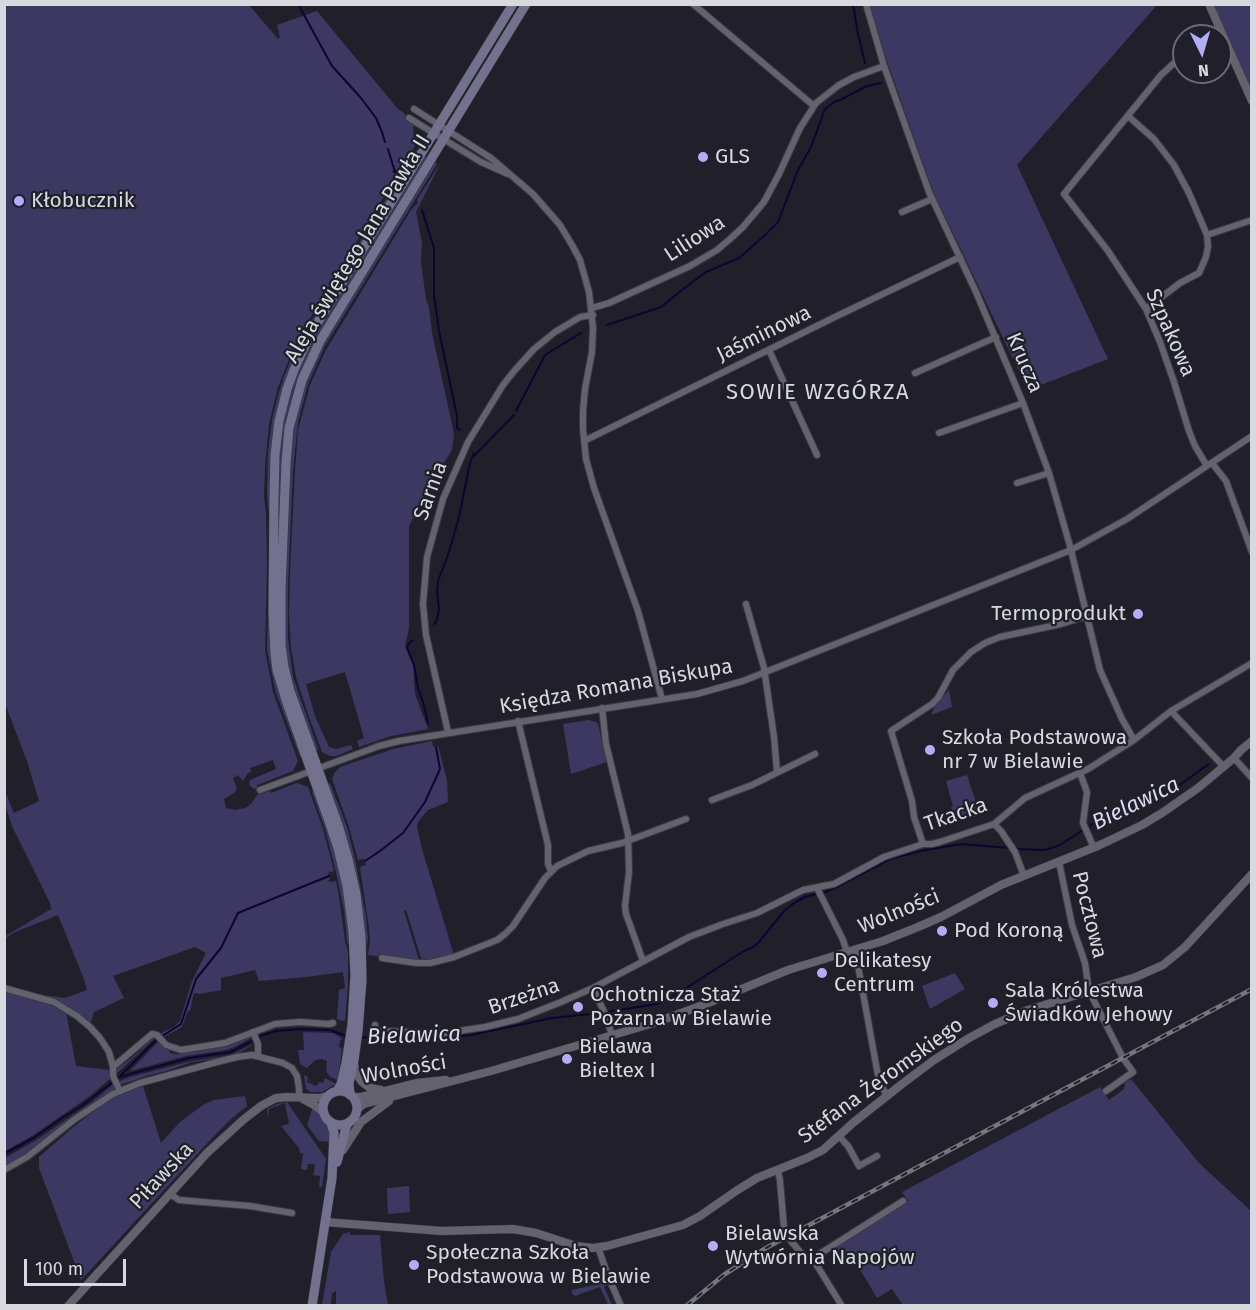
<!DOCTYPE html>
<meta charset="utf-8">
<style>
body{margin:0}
#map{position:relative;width:1256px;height:1310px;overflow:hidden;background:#21202a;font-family:"Fira Sans",sans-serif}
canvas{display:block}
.frame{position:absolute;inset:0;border:6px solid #d8d8df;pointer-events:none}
.north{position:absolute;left:1172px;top:24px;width:60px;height:60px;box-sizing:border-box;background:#21202a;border:2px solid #6a6a72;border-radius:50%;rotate:175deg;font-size:16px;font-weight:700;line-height:24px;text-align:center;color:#d8d8df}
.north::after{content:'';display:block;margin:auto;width:21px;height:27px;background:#b2adf9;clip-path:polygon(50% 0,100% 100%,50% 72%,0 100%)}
.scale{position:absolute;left:24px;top:1259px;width:102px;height:27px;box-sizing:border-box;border:3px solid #d8d8df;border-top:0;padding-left:8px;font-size:18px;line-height:21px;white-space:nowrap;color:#d8d8df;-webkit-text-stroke:4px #21202a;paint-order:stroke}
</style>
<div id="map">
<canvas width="1256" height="1310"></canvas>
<div class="frame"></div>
<div class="north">N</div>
<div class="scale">100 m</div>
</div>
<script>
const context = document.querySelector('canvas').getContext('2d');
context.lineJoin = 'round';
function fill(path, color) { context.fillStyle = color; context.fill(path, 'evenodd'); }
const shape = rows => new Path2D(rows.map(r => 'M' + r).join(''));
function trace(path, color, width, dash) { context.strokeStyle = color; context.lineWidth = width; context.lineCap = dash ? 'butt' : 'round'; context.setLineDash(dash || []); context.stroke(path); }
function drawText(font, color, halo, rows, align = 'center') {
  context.font = font + ' "Fira Sans",sans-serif'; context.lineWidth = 4.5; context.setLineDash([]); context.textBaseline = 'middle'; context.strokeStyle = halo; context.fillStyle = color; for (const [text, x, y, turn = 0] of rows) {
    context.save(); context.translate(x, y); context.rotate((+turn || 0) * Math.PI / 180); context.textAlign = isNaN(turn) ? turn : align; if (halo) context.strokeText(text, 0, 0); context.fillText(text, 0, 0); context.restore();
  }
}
const green = shape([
 [5,5,249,5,278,39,280,37,277,25,317,11,397,108,405,114,406,120,414,125,413,127,415,146,400,171,394,169,392,172,397,175,313,313,292,352,278,387,269,424,265,466,264,496,266,514,267,568,265,650,273,692,298,761,293,771,257,785,258,788,254,789,249,785,250,780,276,769,273,760,250,768,251,772,247,774,243,781,238,775,233,778,237,789,234,793,224,799,226,808,235,810,245,808,251,804,257,795,270,791,271,793,297,783,308,787,323,829,334,871,328,873,330,879,328,880,329,882,336,881,339,897,345,941,348,952,348,985,345,1021,338,1020,337,1018,339,990,345,988,343,972,307,977,259,981,255,970,221,978,221,990,200,994,194,993,190,1011,188,1011,182,1027,162,1038,159,1034,174,1027,180,1021,192,981,206,953,195,947,113,976,124,998,94,1012,90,1025,64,1005,7,986,36,994,65,998,87,990,84,979,58,915,15,932,5,938,7,935,51,909,50,903,13,828,5,805,4,789,14,813,39,801,27,761,4,701],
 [869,5,1157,5,1017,165,1108,359,1028,390,932,189,870,13],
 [1214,5,1251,5,1251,92,1239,63],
 [416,150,418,151,281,396,269,617,270,643,272,665,302,756,300,757,276,693,267,650,269,570,269,513,267,495,268,452,272,420,277,399,284,376,301,338],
 [425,156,428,157,295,387,287,418,278,546,279,462,283,420,297,371,319,329],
 [435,161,437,164,325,346,308,384,298,422,293,470,288,585,288,639,293,677,318,749,316,751,292,683,287,661,285,639,285,572,290,464,295,418,305,383,323,343],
 [441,162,416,212,422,243,421,262,426,299,429,308,432,333,454,434,452,450,428,488,409,526,409,628,405,646,413,664,415,694,428,729,391,736,359,747,357,741,364,738,345,672,306,684,315,716,329,747,336,749,351,745,353,749,336,756,330,756,322,752,308,714,296,677,291,648,289,614,290,573,295,470,298,430,310,385,326,350,411,210,418,203,417,200],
 [949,690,952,707,931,715,936,704],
 [589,720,596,722,598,724,607,762,571,774,563,724],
 [432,741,433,747,438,746,447,780,448,802,428,810,418,822,417,827,422,849,454,955,425,961,421,958,406,910,404,911,419,960,412,961,368,955,370,940,369,928,360,867,366,865,364,859,358,860,349,827,332,779,335,772,340,767,393,749],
 [967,775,980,815,955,822,951,807,953,806,946,781],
 [330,783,347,827,355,859,366,916,368,939,366,950,350,850,328,784],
 [314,789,328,830,339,867,346,906,351,951,347,941,344,911,337,876,326,832,312,792],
 [955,973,965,989,930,1009,922,986],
 [4,990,57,1005,66,1011,87,1027,98,1039,104,1049,92,1033,66,1012,76,1066,109,1070,110,1079,90,1096,32,1136,5,1151],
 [303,1032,333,1033,343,1039,340,1040,339,1047,342,1048,338,1080,330,1077,326,1071,327,1061,322,1059,315,1060,307,1068,300,1064,298,1050,304,1050],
 [250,1036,253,1037,234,1047,226,1050,186,1056,130,1071,158,1042,155,1038,115,1075,116,1070,134,1056,154,1037,156,1037,168,1048,170,1053,177,1054,220,1047,232,1044],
 [255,1043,244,1050,235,1055,222,1058,192,1062,167,1071,150,1075,123,1084,120,1084,118,1082,130,1077,187,1062,231,1055],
 [304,1075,308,1077,307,1082,316,1086,319,1082,323,1083,325,1078,336,1084,322,1092,311,1092,306,1089],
 [1131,1079,1199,1163,1251,1211,1251,1305,903,1305,892,1289,877,1298,855,1261,847,1266,833,1248,908,1201,902,1192,1100,1087,1109,1100,1124,1089,1125,1085,1124,1083],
 [114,1084,115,1088,112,1091,82,1110,25,1155,5,1166,5,1158,38,1139,92,1102],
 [143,1086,161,1143,180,1122,203,1105,214,1100,245,1096,247,1106,231,1119,213,1137,81,1280,39,1168,39,1157,77,1124,110,1099],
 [287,1102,326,1159,322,1187,319,1187,320,1176,313,1175,315,1167,314,1164,308,1164,307,1170,301,1169,303,1153,300,1153,299,1148,281,1126,289,1124,285,1103,269,1109,268,1119,267,1109,277,1104],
 [313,1107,317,1111,322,1119,329,1128,331,1142,319,1141,307,1125],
 [409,1186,410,1212,388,1214,387,1188],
 [350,1232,350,1235,380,1235,384,1282,388,1305,336,1305,336,1289,335,1292,332,1293,331,1304,332,1305,322,1305,331,1252,343,1234],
 [603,1283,608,1285,604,1287,612,1305,608,1305,600,1287,575,1296,572,1294,572,1290]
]);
const stream = shape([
 [298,4,332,66,361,98,376,118,382,132,385,142],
 [853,4,858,34,865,63],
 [388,149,395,172],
 [422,210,434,248,434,295,439,331,457,416,457,428,460,430],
 [607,325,661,307,682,290,706,272,739,258,764,236,778,222,798,170,811,147,825,109,836,101,840,100,867,86,881,83],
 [516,411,545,355,581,333],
 [474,456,514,415],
 [434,624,436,622,439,610,437,590,438,581,448,555,459,517,470,463,474,453],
 [413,640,409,643,407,648,414,665,418,688,423,702,428,723],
 [1015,849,1045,850,1060,845,1114,810,1165,793,1181,784,1209,764],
 [365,861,380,851,403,833,425,802,440,769,436,747],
 [822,893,833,889,890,859,921,851,961,844,1010,848],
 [361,1038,378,1036,406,1038,443,1038,471,1035,552,1018,600,1013,657,1004,672,997,744,951,753,947,759,942,784,911,794,903,805,897,816,894],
 [121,1075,156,1040,181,1024,196,979,221,948,238,913,329,876],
 [4,1154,35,1137,62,1118,83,1105,119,1077,189,1058,231,1052,261,1036,275,1031,301,1029,330,1030,346,1036]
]);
const minor = shape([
 [693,4,814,106],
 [866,4,884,66,929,192,976,292,1023,403,1049,473,1070,546,1100,670,1122,719,1134,740],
 [1205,36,1207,34,1222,33],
 [1184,54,1161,75,1064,194,1108,251,1146,309,1160,342,1174,382,1189,431,1195,446,1207,466],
 [414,109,491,158,533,194,560,225,572,245,580,260,589,292,593,328,592,352,585,389,583,411,583,429,586,459,594,488,638,611,662,699],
 [1128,116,1154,139,1174,165,1189,193,1207,235,1208,246,1206,257,1199,273,1180,283,1146,309],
 [409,118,481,162,508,174],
 [902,212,932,199],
 [1207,235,1252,220],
 [592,308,609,303,690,266,717,250,730,239,743,227,764,202,779,174,800,128,816,103,839,85,854,77,884,66],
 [769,350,817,455],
 [915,373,996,337],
 [939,433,1023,403],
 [584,441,837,316,960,257],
 [1212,463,1226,481,1252,552],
 [1017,483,1049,473],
 [746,604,764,668,774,737,777,772],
 [602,708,606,744,628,834,629,872,625,906,626,914,643,961],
 [1171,711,1224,767],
 [518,721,548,845,548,864,551,871],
 [448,732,426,635,423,604,427,557,443,499,468,442,503,385,515,370,534,349,555,332,580,317,593,315],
 [1234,758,1252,778],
 [1080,773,1087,792,1083,823,1094,848],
 [260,790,379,746,399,741,697,694,743,681,1071,550,1127,519,1252,436],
 [712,800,752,785,815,754],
 [994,824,1001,831,1015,852,1024,876],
 [923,844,914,817,912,801,891,731,932,704,938,698,953,670,971,652,985,643,1000,637,1061,624,1087,616],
 [1059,862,1072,925,1085,963,1089,991,1123,1058,1133,1072,1106,1091],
 [817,888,843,940,847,952],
 [855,949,879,1081,887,1096],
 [382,958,416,963,430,963,454,957,497,940,505,934,513,926,545,878,557,866,588,851,622,843,686,819],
 [4,988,54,1002,77,1016,90,1027,100,1038,109,1052,113,1067],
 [593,988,606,1016,612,1035],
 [375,1025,375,1030,378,1031,445,1033,485,1027,518,1019,561,1002,593,988,689,937,723,924,757,913,803,890,834,884,884,857,923,844,932,844,940,842,994,824,1025,798,1088,769,1134,740,1171,711,1252,663],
 [253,1032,258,1044,258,1056],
 [120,1091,113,1076,113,1067,152,1034,157,1035,166,1045,181,1050,225,1043,275,1024,300,1022,329,1024,333,1023],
 [839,1136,848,1146,859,1166,877,1156],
 [4,1170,27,1157,75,1119,113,1094,140,1083,217,1062,237,1057,252,1055,283,1063,292,1068,297,1076,299,1088,299,1098],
 [778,1170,780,1181,784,1228,791,1241,801,1253,816,1264,842,1306],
 [170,1194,179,1200,250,1206,292,1213],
 [598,1247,608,1276,621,1306],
 [810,1260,903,1201]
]);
const tertiary = shape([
 [1209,4,1252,101],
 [354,1064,356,1073,362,1082,370,1088,381,1090],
 [353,1097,361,1097,417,1083,446,1080],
 [303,1099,314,1105,322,1111],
 [357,1109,364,1104,491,1071,657,1022,703,1005,788,970,883,941,918,927,941,917,1001,885,1100,845,1142,825,1162,813,1198,788,1234,758,1241,750,1252,741],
 [343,1150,361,1122,389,1101],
 [325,1222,442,1231,513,1229,536,1233,576,1246,593,1248,607,1246,683,1225,700,1216,736,1191,757,1178,807,1158,823,1150,854,1122,902,1084,934,1060,969,1038,995,1024,1028,1010,1136,977,1163,965,1185,947,1252,874],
 [68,1306,207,1153,243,1120,261,1106,276,1098,287,1097,320,1098,327,1096]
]);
const secondary = shape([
 '323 1108a17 17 0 1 1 34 0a17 17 0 1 1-34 0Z',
 [337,1091,341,1084,346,1063,352,1025,355,975,353,932,347,886,338,848,329,821,287,703,277,670,275,654,273,612,274,499,275,455,279,421,287,389,294,370,310,335,513,4],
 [350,1095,349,1083,354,1060,358,1031,362,980,361,937,356,894,348,859,338,825,290,691,284,667,281,645,281,588,286,463,289,428,302,380,320,341,526,4],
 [337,1162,347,1124],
 [312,1306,332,1178,334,1133,331,1123]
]);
const rail = shape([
 [686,1306,725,1274,766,1248,1252,989]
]);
const markers = [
 [703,157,6,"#b2adf9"],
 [19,201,6,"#b2adf9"],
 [1138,614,6,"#b2adf9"],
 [930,750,6,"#b2adf9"],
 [942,931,6,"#b2adf9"],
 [822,973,6,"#b2adf9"],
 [993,1003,6,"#b2adf9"],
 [578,1007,6,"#b2adf9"],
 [567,1059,6,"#b2adf9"],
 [713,1246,6,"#b2adf9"],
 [414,1265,6,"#b2adf9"]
];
const poiNames = [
 ["GLS",715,157],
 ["Kłobucznik",31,201],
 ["Termoprodukt",1126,614,"right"],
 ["Szkoła Podstawowa",942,738],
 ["nr 7 w Bielawie",942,762],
 ["Pod Koroną",954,931],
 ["Delikatesy",834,961],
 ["Centrum",834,985],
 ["Sala Królestwa",1005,991],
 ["Świadków Jehowy",1005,1015],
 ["Ochotnicza Staż",590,995],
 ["Pożarna w Bielawie",590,1019],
 ["Bielawa",579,1047],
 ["Bieltex I",579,1071],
 ["Bielawska",725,1234],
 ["Wytwórnia Napojów",725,1258],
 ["Społeczna Szkoła",426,1253],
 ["Podstawowa w Bielawie",426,1277]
];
const streetNames = [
 ["Liliowa",695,239,-33],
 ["Aleja świętego Jana Pawła II",358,249,-59],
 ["Szpakowa",1170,333,66],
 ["Jaśminowa",764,334,-26],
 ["Krucza",1024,363,67],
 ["Sarnia",431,491,-70],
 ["Księdza Romana Biskupa",616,687,-10],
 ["Tkacka",956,815,-19],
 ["Wolności",899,912,-22],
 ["Pocztowa",1089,915,76],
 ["Brzeżna",524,997,-19],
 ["Wolności",404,1070,-10],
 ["Stefana Żeromskiego",881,1081,-36],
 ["Piławska",162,1176,-47]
];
const neighbourhoodNames = [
 ["SOWIE WZGÓRZA",818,393]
];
const waterNames = [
 ["Bielawica",1136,804,-26],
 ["Bielawica",414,1036,-2]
];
fill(green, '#3c3862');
trace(stream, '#110235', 2);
trace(minor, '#3b3b43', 8);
trace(tertiary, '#3b3b43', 9);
trace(secondary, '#3b3b43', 10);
trace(minor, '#63626e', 6);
trace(tertiary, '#63626e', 8);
trace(secondary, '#74718f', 9);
trace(rail, '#76767e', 4.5);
trace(rail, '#21202a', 2, [7]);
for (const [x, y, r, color] of markers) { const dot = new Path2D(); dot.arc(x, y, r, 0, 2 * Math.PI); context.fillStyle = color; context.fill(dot); trace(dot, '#21202a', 2); }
drawText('21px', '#d8d8df', '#21202a', poiNames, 'left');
drawText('21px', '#d8d8df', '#21202a', streetNames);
context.letterSpacing = '1.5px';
drawText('22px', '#d8d8df', '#21202a', neighbourhoodNames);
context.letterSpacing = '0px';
drawText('italic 22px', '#dbdbf0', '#21202a', waterNames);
</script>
